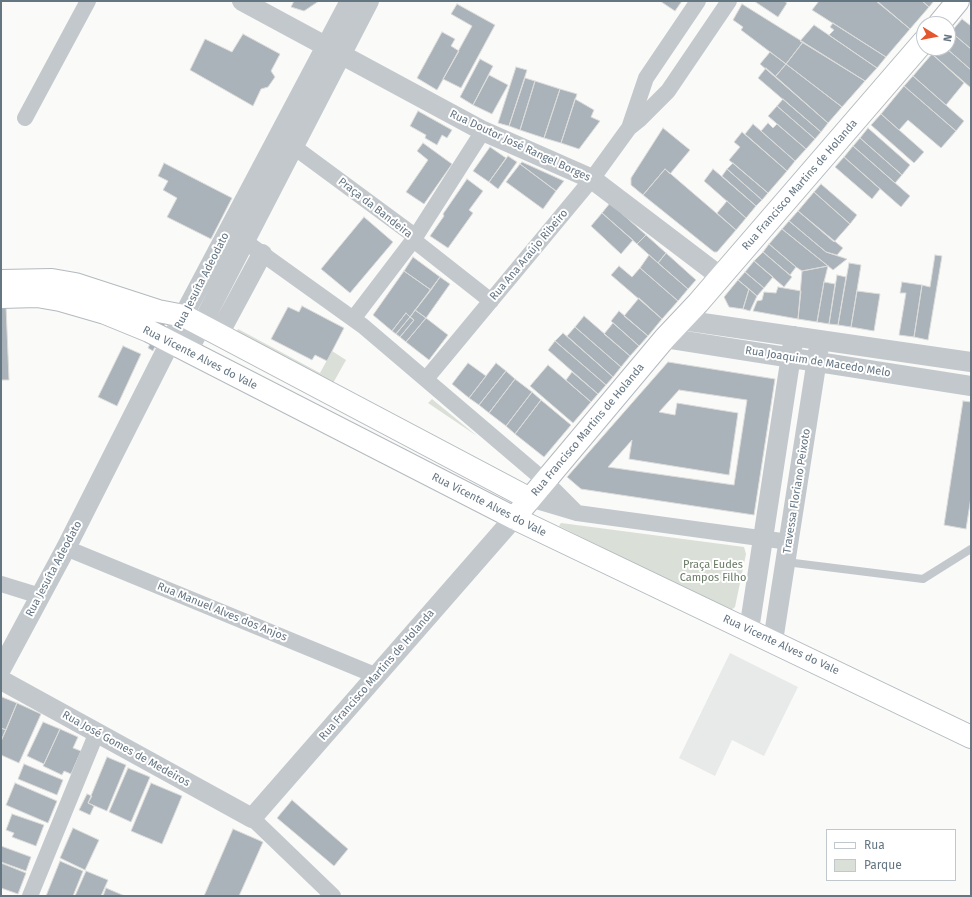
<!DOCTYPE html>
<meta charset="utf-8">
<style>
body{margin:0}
#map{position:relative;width:972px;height:897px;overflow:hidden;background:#fafaf8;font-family:"Fira Sans",sans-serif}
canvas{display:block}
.frame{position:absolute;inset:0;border:2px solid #657683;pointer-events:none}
.legend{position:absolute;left:826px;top:829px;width:130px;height:52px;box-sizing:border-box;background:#fff;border:1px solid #c1c8cd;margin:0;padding:5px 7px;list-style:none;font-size:12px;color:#657683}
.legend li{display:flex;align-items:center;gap:8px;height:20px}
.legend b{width:20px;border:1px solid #c1c8cd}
.north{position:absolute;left:916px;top:16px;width:40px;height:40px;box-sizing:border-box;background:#fff;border:1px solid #c1c8cd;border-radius:50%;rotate:100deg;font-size:11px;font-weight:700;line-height:16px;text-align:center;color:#657683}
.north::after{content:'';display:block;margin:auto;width:14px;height:18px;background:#e4572e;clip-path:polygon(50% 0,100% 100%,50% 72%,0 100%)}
</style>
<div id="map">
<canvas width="972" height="897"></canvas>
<div class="frame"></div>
<ul class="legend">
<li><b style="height:5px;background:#fff"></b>Rua</li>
<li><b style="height:11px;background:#dadfd7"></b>Parque</li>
</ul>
<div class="north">N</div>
</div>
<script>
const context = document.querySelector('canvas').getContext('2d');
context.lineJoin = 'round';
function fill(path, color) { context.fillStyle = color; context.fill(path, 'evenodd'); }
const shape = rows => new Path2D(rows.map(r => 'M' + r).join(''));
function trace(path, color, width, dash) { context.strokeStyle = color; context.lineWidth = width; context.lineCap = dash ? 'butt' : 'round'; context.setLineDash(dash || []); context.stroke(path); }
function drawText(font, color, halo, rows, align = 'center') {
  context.font = font + ' "Fira Sans",sans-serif'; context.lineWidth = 4; context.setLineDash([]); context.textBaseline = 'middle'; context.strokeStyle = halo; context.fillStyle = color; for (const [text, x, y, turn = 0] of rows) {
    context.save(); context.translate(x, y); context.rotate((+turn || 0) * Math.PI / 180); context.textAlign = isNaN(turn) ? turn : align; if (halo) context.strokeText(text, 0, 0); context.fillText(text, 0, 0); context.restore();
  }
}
const built = shape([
 [730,653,798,687,764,756,732,740,715,776,679,758]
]);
const green = shape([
 [238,329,320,373,332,351,346,360,332,385,235,334],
 [432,399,477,436,428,403],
 [561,523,744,547,746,554,735,607,730,611,559,526]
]);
const building = shape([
 [294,1,319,1,304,11,291,7,294,1],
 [660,1,682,1,675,11,660,1],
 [754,1,784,1,787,3,778,17,754,1],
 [819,1,876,1,910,29,886,57,812,10,819,1],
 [877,1,922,1,929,7,910,29,877,1],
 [922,1,934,1,929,7,922,1],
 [457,4,495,25,461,88,443,79,472,26,451,14,457,4],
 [742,4,803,42,786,64,741,30,743,27,733,20,742,4],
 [962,19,971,26,971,49,951,32,962,19],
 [833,23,886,57,877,68,829,35,834,30,830,27,833,23],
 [814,25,877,68,865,81,800,41,814,25],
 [442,32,455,39,451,46,459,51,437,90,417,78,442,32],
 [951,32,971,49,971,70,946,48,948,48,948,35,951,32],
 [243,34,280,54,271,71,275,77,268,87,261,89,253,106,190,70,205,39,232,52,243,34],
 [803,42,865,81,842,107,786,64,803,42],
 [937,48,946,48,971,70,971,88,932,54,937,48],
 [770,52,786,64,775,77,760,64,770,52],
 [932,54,964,83,946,105,913,76,932,54],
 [480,59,493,66,473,105,460,97,480,59],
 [786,64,842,107,828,123,775,77,786,64],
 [516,67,527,70,509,126,498,123,516,67],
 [766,68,828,123,821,132,758,78,766,68],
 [489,75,508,85,492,114,473,105,489,75],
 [913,76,964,121,956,131,904,86,913,76],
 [525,78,535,81,520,130,509,126,525,78],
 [535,81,560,89,544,138,520,130,535,81],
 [904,86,956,131,941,148,908,120,899,130,881,114,904,86],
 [560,89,577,94,561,143,544,138,560,89],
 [575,99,594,110,591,117,600,121,579,149,561,143,575,99],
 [783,99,821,132,815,139,777,106,783,99],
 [777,106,815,139,806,149,768,116,777,106],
 [418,111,452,130,447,138,442,135,437,145,425,138,426,135,410,126,418,111],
 [881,114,924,152,914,163,871,125,881,114],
 [768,123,773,128,777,124,806,149,795,161,761,131,768,123],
 [753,124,795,161,787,171,745,134,753,124],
 [663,128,690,150,670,174,665,169,643,195,631,185,631,178,663,128],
 [868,128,910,165,902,175,860,138,868,128],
 [742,132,787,171,768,193,729,160,740,147,734,142,742,132],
 [860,138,902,175,895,183,853,146,860,138],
 [423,143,452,164,424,204,406,192,428,160,417,151,423,143],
 [853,146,910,196,901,207,844,157,853,146],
 [490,147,506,158,489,182,473,171,490,147],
 [508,156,517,162,498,189,489,182,508,156],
 [844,157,880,189,872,199,835,167,844,157],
 [522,162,564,181,556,191,520,164,522,162],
 [164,163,232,198,211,239,167,217,177,198,163,190,168,181,158,176,164,163],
 [733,163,768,193,762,200,727,169,733,163],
 [520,164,556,191,543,209,506,182,520,164],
 [665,169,736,230,717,252,714,252,643,195,665,169],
 [713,169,756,206,746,218,704,181,713,169],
 [727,169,762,200,756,206,722,176,727,169],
 [467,179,483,191,469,210,473,213,448,248,430,236,444,216,443,214,467,179],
 [821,184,857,215,850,224,814,192,821,184],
 [814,192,850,224,834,242,798,211,814,192],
 [727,201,746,218,736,230,717,213,727,201],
 [610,203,646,235,637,244,602,213,610,203],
 [798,211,843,248,837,255,826,252,789,221,798,211],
 [602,213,633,240,621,254,591,226,602,213],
 [364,217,393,242,350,293,321,269,364,217],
 [789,221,826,252,847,259,833,270,782,229,789,221],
 [782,229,828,266,802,271,796,267,769,244,782,229],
 [646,235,666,253,658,263,637,244,646,235],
 [769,244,796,267,790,275,763,252,769,244],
 [763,252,792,277,784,287,754,261,763,252],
 [666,253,696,280,688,289,658,263,666,253],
 [649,255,688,289,678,301,640,268,649,255],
 [935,255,942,256,928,340,914,337,922,285,930,287,935,255],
 [413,257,440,277,431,290,404,271,413,257],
 [754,261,773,277,764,288,745,272,754,261],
 [849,263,861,265,851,327,838,325,849,263],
 [619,266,632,277,640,268,678,301,662,319,611,275,619,266],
 [828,266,824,282,817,322,798,319,802,271,828,266],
 [404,271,431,290,410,317,406,313,392,331,373,315,404,271],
 [745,272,764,288,757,296,738,280,745,272],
 [837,275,846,277,838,325,829,324,837,275],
 [440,277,450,284,426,318,415,310,440,277],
 [738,280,749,289,743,309,729,307,724,297,738,280],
 [824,282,835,284,829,324,817,322,824,282],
 [902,282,922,285,914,337,899,335,906,293,900,293,902,282],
 [778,287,801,291,798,319,753,311,757,301,762,300,764,292,776,293,778,287],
 [749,289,757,296,750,311,743,309,749,289],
 [857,291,880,294,874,331,851,327,857,291],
 [639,298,662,319,648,336,624,316,639,298],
 [1,306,6,306,9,380,1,380,1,306],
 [168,306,172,308,153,351,148,348,168,306],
 [302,306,344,328,327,361,315,355,312,360,271,339,288,307,299,312,302,306],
 [415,310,426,318,406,342,400,337,414,320,410,317,415,310],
 [619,311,648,336,639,346,611,321,619,311],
 [406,313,410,317,396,334,392,331,406,313],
 [584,316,630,356,621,367,575,327,584,316],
 [410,317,414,320,400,337,396,334,410,317],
 [426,318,448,335,429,360,406,342,426,318],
 [613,323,639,346,630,356,604,334,613,323],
 [575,327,621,367,613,377,567,336,575,327],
 [563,333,613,377,606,385,555,341,563,333],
 [555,341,606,385,598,394,548,350,555,341],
 [123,346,141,354,117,406,98,397,123,346],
 [668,362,775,379,754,515,581,489,567,477,668,362],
 [679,390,747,400,734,485,608,467,632,440,629,459,729,475,738,413,677,403,675,415,659,412,679,390],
 [468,363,486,376,469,398,452,384,468,363],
 [496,363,506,371,479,405,469,398,496,363],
 [548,365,591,402,573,423,530,386,548,365],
 [506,371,515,379,489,413,479,405,506,371],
 [572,372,598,394,591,402,566,380,572,372],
 [515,379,532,392,506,426,489,413,515,379],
 [532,392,541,400,515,434,506,426,532,392],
 [541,400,571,425,544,457,515,434,541,400],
 [963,401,971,402,971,497,966,529,944,525,963,401],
 [2,697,17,703,6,730,1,728,1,700,2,697],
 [17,703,41,714,19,763,1,755,1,741,17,703],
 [43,722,60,729,44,764,27,756,43,722],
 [1,728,6,730,1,741,1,728],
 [60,729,78,737,73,748,81,751,71,774,64,771,62,775,43,766,60,729],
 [107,757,126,765,107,811,88,803,107,757],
 [24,764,63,780,57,795,18,779,24,764],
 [128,768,150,777,131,822,109,812,128,768],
 [15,783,57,801,48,823,6,805,15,783],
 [151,783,182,796,162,844,131,831,151,783],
 [87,794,92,796,88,803,94,806,90,815,79,810,87,794],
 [292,800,348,849,334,866,277,818,292,800],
 [12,814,44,825,36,846,12,837,14,833,6,830,12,814],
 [73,828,99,840,85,870,60,858,73,828],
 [233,829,263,842,239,896,204,896,233,829],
 [1,846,31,857,26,871,1,862,1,846],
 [60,861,83,871,73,896,46,896,60,861],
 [1,863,26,873,18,894,1,888,1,863],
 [86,871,108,880,101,896,75,896,86,871],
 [106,888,125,896,103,896,106,888]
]);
const service = shape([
 [786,562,923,579,971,549]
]);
const minor = shape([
 [25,118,88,1],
 [629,128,646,78,698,1],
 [294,147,412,234,416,242,491,301],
 [236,235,363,326,545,481,577,513],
 [353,319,414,239,483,131],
 [426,379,592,179,629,128,639,120,668,91,729,1],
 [530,499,577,513,789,542],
 [66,548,377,676],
 [1,584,40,596],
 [252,818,333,896],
 [30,896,97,732]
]);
const tertiary = shape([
 [242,1,483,131,592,179,721,277],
 [682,320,971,362],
 [219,334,262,254],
 [665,338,971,386],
 [188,351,369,1],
 [749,630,794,336],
 [773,641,820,340],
 [1,669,66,548,188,307,350,1],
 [1,680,252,818,514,518]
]);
const secondary = shape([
 [939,24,958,1],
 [1,281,52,280,75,284,158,311,184,316,530,499],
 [1,297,37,296,60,300,105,313,149,331,514,518,971,737],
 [514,518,665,338,698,303,924,41]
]);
const streetNames = [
 ["Rua Doutor José Rangel Borges",520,146,25],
 ["Rua Francisco Martins de Holanda",800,185,-49],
 ["Praça da Bandeira",375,208,38],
 ["Rua Ana Araújo Ribeiro",529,255,-50],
 ["Rua Jesuíta Adeodato",202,281,-63],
 ["Rua Vicente Alves do Vale",200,358,27],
 ["Rua Joaquim de Macedo Melo",818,362,9],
 ["Rua Francisco Martins de Holanda",588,430,-50],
 ["Travessa Floriano Peixoto",797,491,-81],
 ["Rua Vicente Alves do Vale",489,505,27],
 ["Rua Jesuíta Adeodato",54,569,-62],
 ["Rua Manuel Alves dos Anjos",222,612,22],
 ["Rua Vicente Alves do Vale",781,645,25],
 ["Rua Francisco Martins de Holanda",377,675,-49],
 ["Rua José Gomes de Medeiros",126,749,29]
];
const parkNames = [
 ["Praça Eudes",713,565],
 ["Campos Filho",713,578]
];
fill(built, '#e8e9e9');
fill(green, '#dadfd7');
fill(building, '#aab3b9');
trace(building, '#dcdcda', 1);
trace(secondary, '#b3babf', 24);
trace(service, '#c3c8cc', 8);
trace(minor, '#c3c8cc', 16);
trace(tertiary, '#c3c8cc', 20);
trace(secondary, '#fff', 22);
drawText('11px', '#657683', '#fff', streetNames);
drawText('11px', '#687a64', '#fff', parkNames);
</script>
